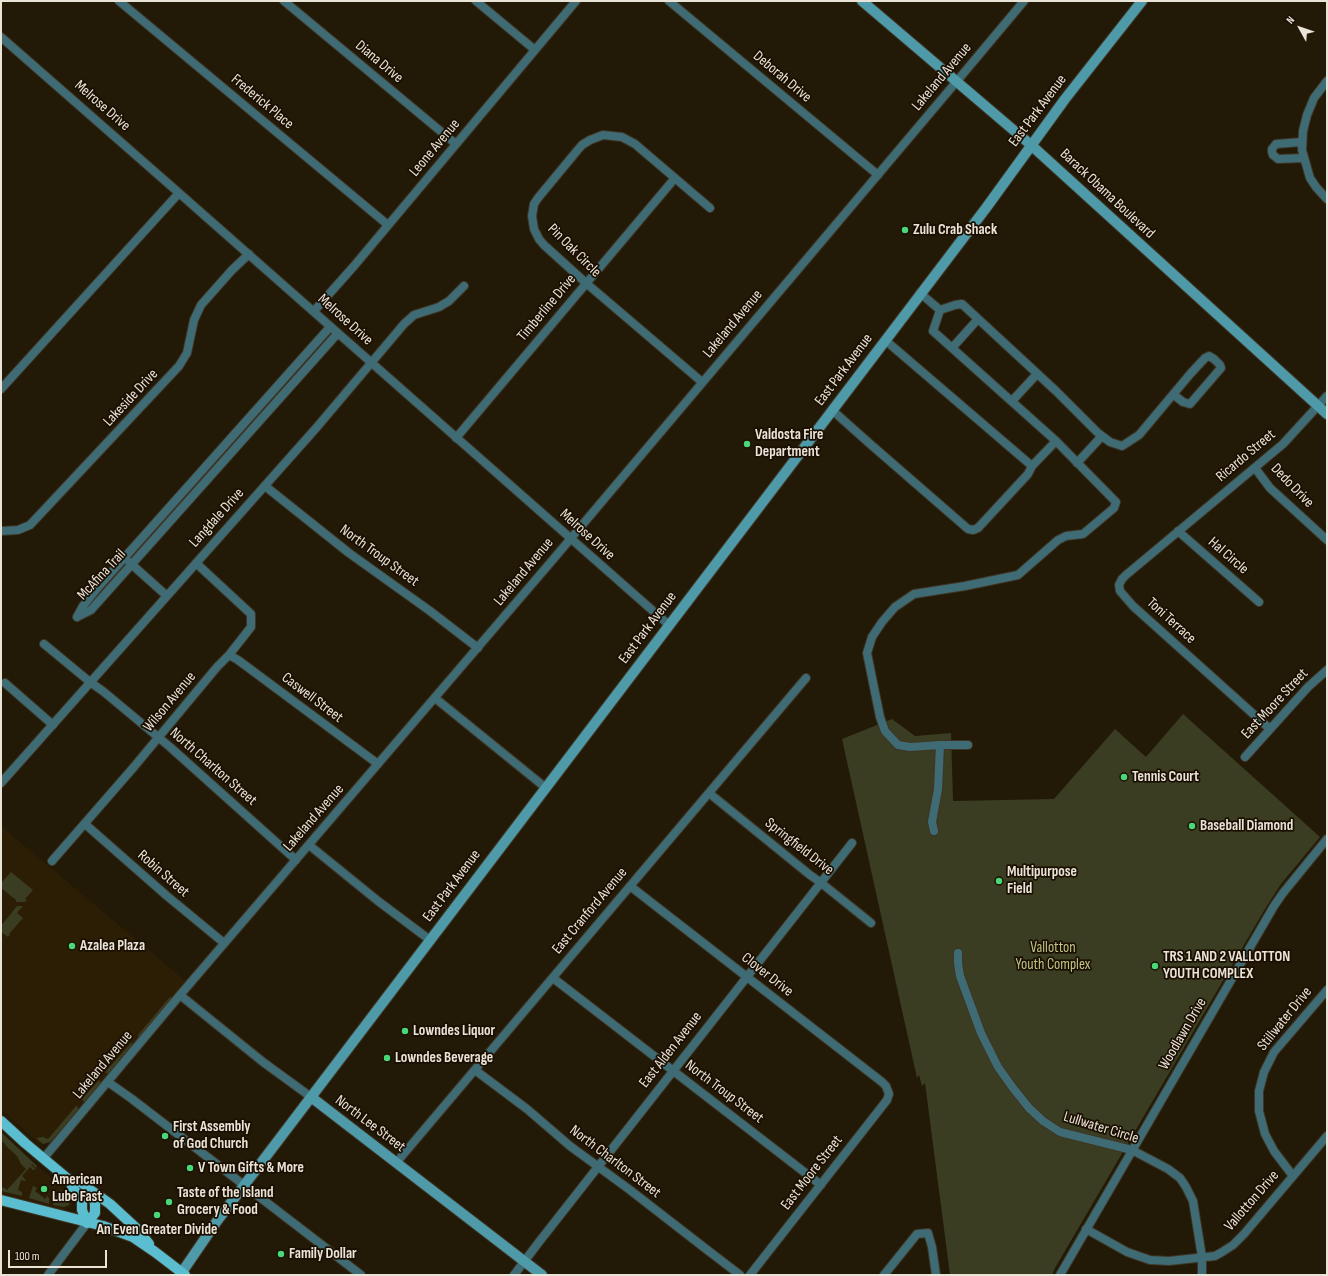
<!DOCTYPE html>
<style>
body{margin:0}
#map{position:relative;width:1328px;height:1276px;overflow:hidden;background:#231907;font-family:"Sofia Sans Condensed",sans-serif}
canvas{display:block}
.frame{position:absolute;inset:0;border:2px solid #eae3d8;pointer-events:none}
.north{position:absolute;left:1280px;top:8px;width:40px;height:40px;-webkit-text-stroke:3px #1a0f01;paint-order:stroke;rotate:310deg;font-size:11px;font-weight:700;line-height:16px;text-align:center;color:#eae3d8}
.north::after{content:'';display:block;margin:auto;width:14px;height:18px;background:#eae3d8;clip-path:polygon(50% 0,100% 100%,50% 72%,0 100%)}
.scale{position:absolute;left:8px;top:1250px;width:99px;height:18px;box-sizing:border-box;border:2px solid #eae3d8;border-top:0;padding-left:5px;font-size:12px;line-height:14px;white-space:nowrap;color:#eae3d8;-webkit-text-stroke:3px #1a0f01;paint-order:stroke}
</style>
<div id="map">
<canvas width="1328" height="1276"></canvas>
<div class="frame"></div>
<div class="north">N</div>
<div class="scale">100 m</div>
</div>
<script>
const context = document.querySelector('canvas').getContext('2d');
context.lineJoin = 'round';
function fill(path, color) { context.fillStyle = color; context.fill(path, 'evenodd'); }
const shape = rows => new Path2D(rows.map(r => 'M' + r).join(''));
function trace(path, color, width, dash) { context.strokeStyle = color; context.lineWidth = width; context.lineCap = dash ? 'butt' : 'round'; context.setLineDash(dash || []); context.stroke(path); }
function drawText(font, color, halo, rows, align = 'center') {
  context.font = font + ' "Sofia Sans Condensed",sans-serif'; context.lineWidth = 3.5; context.setLineDash([]); context.textBaseline = 'middle'; context.strokeStyle = halo; context.fillStyle = color; for (const [text, x, y, turn = 0] of rows) {
    context.save(); context.translate(x, y); context.rotate((+turn || 0) * Math.PI / 180); context.textAlign = isNaN(turn) ? turn : align; if (halo) context.strokeText(text, 0, 0); context.fillText(text, 0, 0); context.restore();
  }
}
const built = shape([
 [1,826,188,983,54,1138,45,1144,38,1143,1,1109],
 [1,1132,36,1165,70,1193,72,1195,73,1201,71,1207,67,1209,62,1210,1,1194]
]);
const green = shape([
 [1183,714,1320,837,1281,884,1265,909,1055,1268,1052,1275,950,1275,925,1083,922,1086,919,1075,917,1078,842,739,892,719,915,736,951,733,953,801,1054,799,1115,729,1146,757],
 [11,872,33,890,25,899,27,900,25,902,16,902,16,900,1,888,1,883],
 [17,906,23,906,17,913,23,918,9,934,10,935,8,937,1,932,1,926],
 [170,997,172,997,173,999,142,1036,138,1037,138,1035],
 [131,1043,132,1043,132,1047,109,1073,106,1073,106,1071],
 [99,1080,101,1083,86,1101,83,1101,82,1099],
 [76,1106,78,1107,78,1111,54,1138,50,1142,43,1144,36,1138,43,1137,48,1139],
 [1,1132,37,1166,36,1168,32,1164,31,1165,36,1169,33,1170,30,1167,22,1176,26,1180,25,1181,21,1180,18,1190,22,1192,22,1196,1,1191,3,1187,7,1190,26,1169,21,1164,17,1156,6,1146,5,1144,1,1140],
 [33,1186,37,1188,35,1191,45,1199,47,1196,49,1198,49,1204,29,1198],
 [61,1190,70,1199,69,1205,64,1207,53,1205,54,1199]
]);
const street = shape([
 [119,1,388,225],
 [284,1,456,144],
 [476,1,535,50],
 [669,1,878,175],
 [1,37,179,193,669,625],
 [1327,81,1314,98,1307,115,1303,131,1302,150,1310,178,1316,187,1327,199],
 [1302,142,1276,144,1272,149,1272,152,1273,155,1278,159,1304,158],
 [920,293,940,310,955,305,962,304,1056,391,1098,433,1110,442,1122,446,1139,435,1191,373,1205,358,1209,356,1214,359,1220,365,1221,368,1190,404,1183,402,1174,395],
 [940,310,933,331,1056,441],
 [314,311,354,266,576,1],
 [885,340,1032,466,1056,441,1116,502,1114,508,1083,534,1066,536,1058,540,1018,575,965,586,914,594,895,607,882,622,872,637,867,653,880,717,885,731,898,745,910,747,940,745],
 [952,348,978,319],
 [702,382,586,283,544,245,539,239,534,229,532,216,534,204,538,198,576,152,582,145,590,140,603,135,622,137,635,144,710,208],
 [1,389,179,193],
 [1012,401,1037,374],
 [832,410,869,443,968,529,973,530,978,528,1028,474,1032,466],
 [456,438,675,178],
 [1077,463,1102,436],
 [1255,468,1270,488,1327,540],
 [265,486,349,553,430,611,478,648],
 [1,531,18,530,30,525,179,366,187,353,194,320,201,305,232,270,249,254],
 [1178,531,1259,602],
 [129,562,167,596],
 [77,617,91,610,338,333],
 [77,617,83,606,100,585,330,327],
 [44,644,90,682,104,692,170,747,296,860],
 [229,655,238,660,378,764],
 [5,683,53,725],
 [435,698,546,788],
 [1270,729,1133,606,1120,591,1119,585,1122,579,1126,575,1283,444,1327,396],
 [1245,757,1308,687,1327,670],
 [1,783,317,427,404,324,414,315,439,307,449,301,464,286],
 [709,793,810,875,820,882,871,923],
 [85,824,167,896,224,943],
 [934,831,932,822,938,789,940,745,968,745],
 [309,845,378,901,430,940],
 [52,861,133,768,217,667,229,655,251,627,251,614,196,563],
 [630,886,882,1082,886,1086,889,1094,887,1100,750,1275],
 [958,953,958,963,960,976,981,1033,998,1067,1013,1088,1029,1108,1043,1121,1060,1132,1132,1150,1168,1169,1180,1178,1186,1187,1193,1201,1202,1257,1202,1275],
 [553,978,821,1185],
 [180,995,263,1062,311,1097],
 [475,1070,527,1109,570,1146,630,1190,706,1249,740,1275],
 [108,1082,132,1099,361,1275],
 [43,1159,180,995,556,556,957,81,1024,1],
 [396,1163,806,678],
 [1293,1176,1274,1151,1265,1134,1259,1111,1259,1091,1264,1072,1274,1052,1327,990],
 [1086,1229,1127,1252,1150,1260,1169,1261,1215,1256,1222,1252,1233,1245,1244,1234,1327,1136],
 [48,1275,87,1223],
 [514,1275,539,1242,852,843],
 [884,1275,917,1234,928,1233,932,1247,936,1275],
 [1060,1275,1274,906,1283,893,1327,839]
]);
const secondary = shape([
 [862,1,1031,145,1327,414],
 [311,1097,542,1275],
 [180,1275,217,1221,986,208,1065,99,1142,1]
]);
const primary = shape([
 [1,1121,25,1143,68,1179,82,1183,89,1189,95,1203,95,1213,87,1223],
 [70,1180,73,1189,82,1198,82,1210,87,1223],
 [89,1189,110,1204,136,1228,149,1244],
 [1,1200,103,1226,133,1237,155,1252,185,1275]
]);
const markers = [
 [905,230,4,"#49d778"],
 [747,444,4,"#49d778"],
 [1124,777,4,"#49d778"],
 [1192,826,4,"#49d778"],
 [999,881,4,"#49d778"],
 [72,946,4,"#49d778"],
 [1155,966,4,"#49d778"],
 [405,1031,4,"#49d778"],
 [387,1058,4,"#49d778"],
 [165,1136,4,"#49d778"],
 [190,1168,4,"#49d778"],
 [44,1189,4,"#49d778"],
 [169,1202,4,"#49d778"],
 [157,1215,4,"#49d778"],
 [281,1254,4,"#49d778"]
];
const streetNames = [
 ["Diana Drive",379,62,40],
 ["Deborah Drive",782,77,40],
 ["Lakeland Avenue",942,77,-50],
 ["Frederick Place",262,102,40],
 ["Melrose Drive",102,106,41],
 ["East Park Avenue",1038,111,-53],
 ["Leone Avenue",435,148,-50],
 ["Barack Obama Boulevard",1107,194,43],
 ["Pin Oak Circle",574,251,45],
 ["Timberline Drive",547,308,-50],
 ["Melrose Drive",345,320,42],
 ["Lakeland Avenue",733,324,-50],
 ["East Park Avenue",844,370,-53],
 ["Lakeside Drive",131,398,-47],
 ["Ricardo Street",1246,456,-40],
 ["Dedo Drive",1292,486,46],
 ["Langdale Drive",217,518,-48],
 ["Melrose Drive",587,535,42],
 ["North Troup Street",379,556,36],
 ["Hal Circle",1228,556,41],
 ["Lakeland Avenue",524,572,-50],
 ["McAfina Trail",102,575,-47],
 ["Toni Terrace",1171,621,42],
 ["East Park Avenue",648,628,-53],
 ["Caswell Street",312,698,37],
 ["Wilson Avenue",170,702,-50],
 ["East Moore Street",1275,704,-47],
 ["North Charlton Street",213,767,41],
 ["Lakeland Avenue",314,818,-49],
 ["Springfield Drive",799,847,38],
 ["Robin Street",163,874,41],
 ["East Park Avenue",452,886,-53],
 ["East Cranford Avenue",590,911,-50],
 ["Clover Drive",767,975,38],
 ["Stillwater Drive",1285,1019,-51],
 ["Woodlawn Drive",1183,1034,-60],
 ["East Alden Avenue",671,1050,-52],
 ["Lakeland Avenue",103,1065,-50],
 ["North Troup Street",724,1092,37],
 ["North Lee Street",370,1124,37],
 ["Lullwater Circle",1101,1128,17],
 ["North Charlton Street",615,1162,37],
 ["East Moore Street",812,1173,-52],
 ["Vallotton Drive",1252,1201,-49]
];
const poiNames = [
 ["Zulu Crab Shack",913,230],
 ["Valdosta Fire",755,435],
 ["Department",755,452],
 ["Tennis Court",1132,777],
 ["Baseball Diamond",1200,826],
 ["Multipurpose",1007,872],
 ["Field",1007,889],
 ["Azalea Plaza",80,946],
 ["TRS 1 AND 2 VALLOTTON",1163,957],
 ["YOUTH COMPLEX",1163,974],
 ["Lowndes Liquor",413,1031],
 ["Lowndes Beverage",395,1058],
 ["First Assembly",173,1127],
 ["of God Church",173,1144],
 ["V Town Gifts & More",198,1168],
 ["American",52,1180],
 ["Lube Fast",52,1197],
 ["Taste of the Island",177,1193],
 ["Grocery & Food",177,1210],
 ["An Even Greater Divide",157,1230,"center"],
 ["Family Dollar",289,1254]
];
const parkNames = [
 ["Vallotton",1053,948],
 ["Youth Complex",1053,965]
];
fill(built, '#2c1d05');
fill(green, '#3a3d21');
trace(street, '#3f3524', 10);
trace(secondary, '#3f3524', 12);
trace(primary, '#3f3524', 12);
trace(street, '#3f6b74', 8);
trace(secondary, '#4f9aa8', 10);
trace(primary, '#5bbed0', 10);
for (const [x, y, r, color] of markers) { const dot = new Path2D(); dot.arc(x, y, r, 0, 2 * Math.PI); context.fillStyle = color; context.fill(dot); trace(dot, '#1a0f01', 1.5); }
drawText('15px', '#eae3d8', '#1a0f01', streetNames);
drawText('bold 15px', '#eae3d8', '#1a0f01', poiNames, 'left');
drawText('15px', '#bdc687', '#1a0f01', parkNames);
</script>
